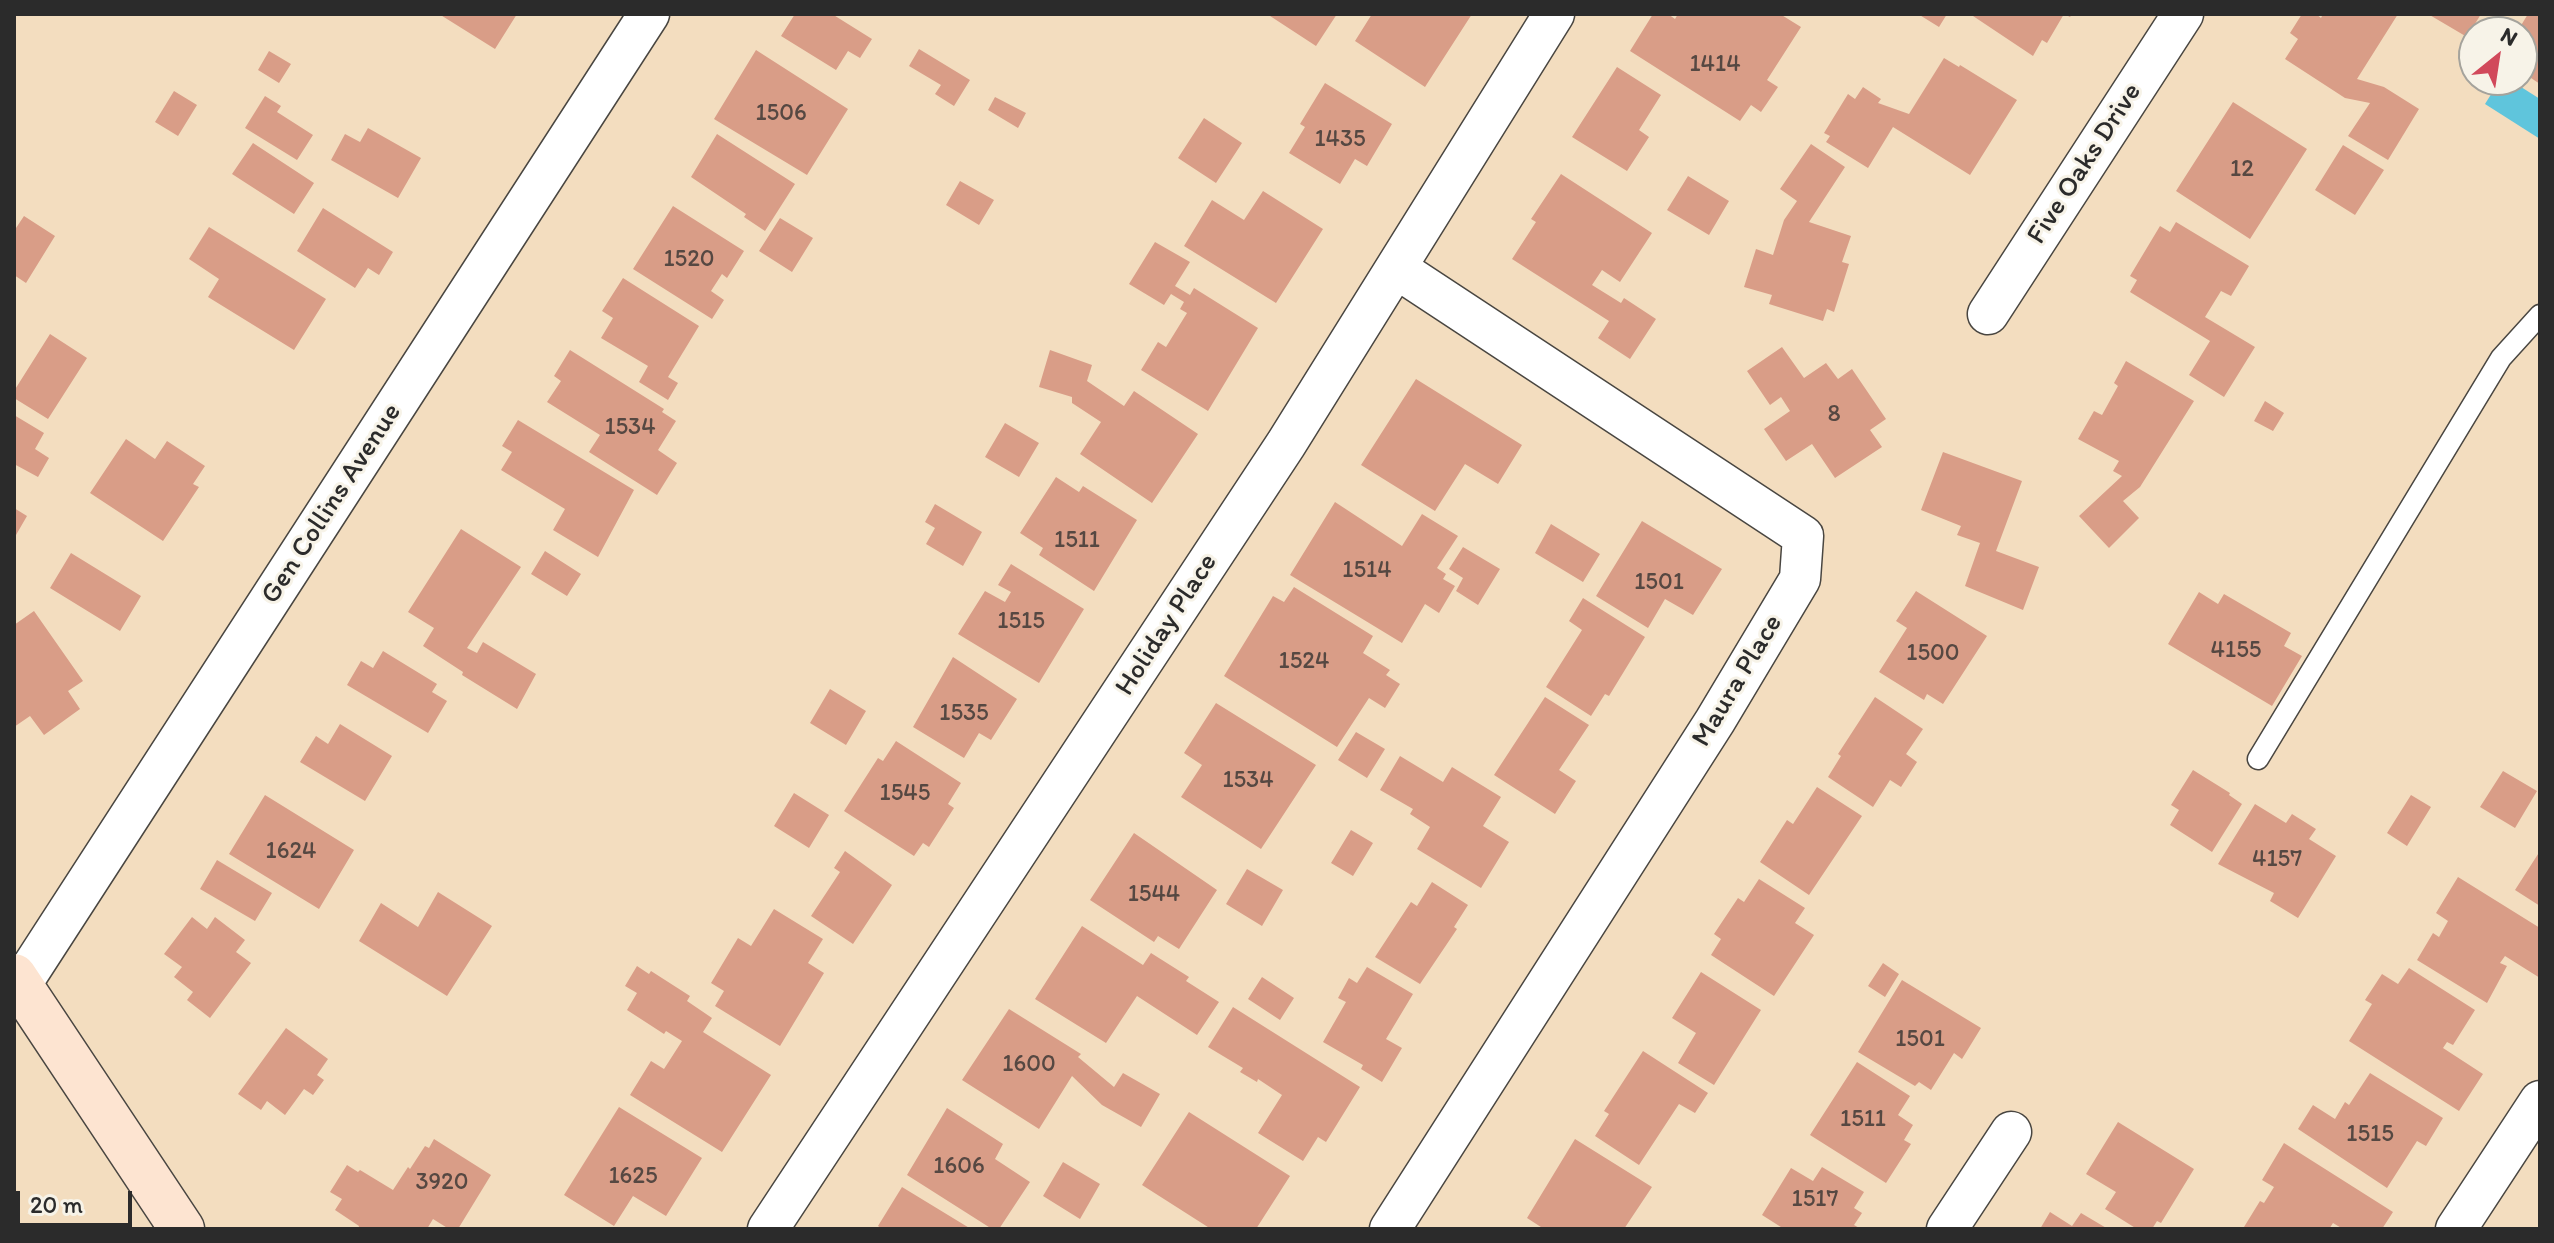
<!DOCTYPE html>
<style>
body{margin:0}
#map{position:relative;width:2554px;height:1243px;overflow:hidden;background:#f3ddbf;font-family:Itim,sans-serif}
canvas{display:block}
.frame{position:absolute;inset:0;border:16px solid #2b2b2b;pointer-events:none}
.north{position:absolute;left:2458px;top:16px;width:80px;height:80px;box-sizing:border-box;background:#f7f3e8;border:2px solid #a5a39c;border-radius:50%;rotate:30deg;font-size:22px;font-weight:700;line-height:32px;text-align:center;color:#2b2b2b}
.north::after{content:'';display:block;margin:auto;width:28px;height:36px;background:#d1495b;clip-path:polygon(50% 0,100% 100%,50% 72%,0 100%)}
.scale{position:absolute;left:16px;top:1191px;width:116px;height:36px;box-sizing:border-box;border:4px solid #2b2b2b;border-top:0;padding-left:10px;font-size:24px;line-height:28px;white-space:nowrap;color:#2b2b2b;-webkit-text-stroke:6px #f7f3e8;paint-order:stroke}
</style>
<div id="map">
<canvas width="2554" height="1243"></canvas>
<div class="frame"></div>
<div class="north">N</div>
<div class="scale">20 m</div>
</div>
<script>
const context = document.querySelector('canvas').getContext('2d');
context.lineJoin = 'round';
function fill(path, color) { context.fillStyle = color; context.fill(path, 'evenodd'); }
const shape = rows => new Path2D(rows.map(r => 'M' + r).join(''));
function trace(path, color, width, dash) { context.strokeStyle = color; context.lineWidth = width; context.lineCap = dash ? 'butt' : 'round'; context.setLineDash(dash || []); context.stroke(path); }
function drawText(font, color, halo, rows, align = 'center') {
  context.font = font + ' Itim,sans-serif'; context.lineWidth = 6; context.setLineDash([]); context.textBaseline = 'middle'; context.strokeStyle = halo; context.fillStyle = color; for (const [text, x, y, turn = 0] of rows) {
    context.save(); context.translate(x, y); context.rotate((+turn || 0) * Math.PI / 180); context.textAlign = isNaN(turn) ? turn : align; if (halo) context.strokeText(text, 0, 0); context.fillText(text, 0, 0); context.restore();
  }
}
const water = shape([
 [2500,80,2510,80,2540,99,2540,139,2485,104]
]);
const building = shape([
 [439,14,517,14,495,49],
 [795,14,832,14,872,39,860,58,848,51,836,70,781,36],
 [1267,14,1337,14,1316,46],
 [1372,14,1472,14,1425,87,1355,41],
 [1653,14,1668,14,1675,19,1678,14,1780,14,1801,27,1767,80,1778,87,1761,112,1751,105,1740,121,1630,51],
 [1918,14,1947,14,1939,27],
 [1970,14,2072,14,2070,17,2064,14,2047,43,2042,40,2033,56],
 [2302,14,2316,14,2321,18,2323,14,2398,14,2357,79,2384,87,2419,109,2388,160,2348,136,2370,103,2345,98,2285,59,2298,39,2290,33],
 [2428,14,2481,14,2467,37],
 [2528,14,2540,14,2540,84,2522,72,2522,32,2517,32],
 [919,49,970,80,954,106,935,94,941,85,909,66],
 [756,50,848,109,807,175,714,119],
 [269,51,291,64,279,83,258,70],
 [1944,58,1959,67,1960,65,2017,100,1970,175,1893,127,1868,168,1826,142,1830,136,1824,133,1848,94,1855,99,1863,87,1881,99,1878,103,1909,114],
 [1617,67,1661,95,1639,130,1649,137,1627,171,1572,137],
 [1325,83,1392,124,1367,166,1355,159,1340,184,1289,153,1305,127,1300,124],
 [174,91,197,105,178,136,155,122],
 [265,96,281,106,277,112,313,135,297,160,245,128],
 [995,97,1026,113,1018,128,988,110],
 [2233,102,2307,149,2250,239,2176,191],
 [1204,118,1242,143,1216,183,1178,158],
 [368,128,421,158,398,198,331,160,345,134,360,142],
 [717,134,795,184,765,231,744,217,746,214,691,177],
 [253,143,314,183,294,214,232,174],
 [1811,144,1845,167,1809,222,1851,236,1842,262,1849,264,1834,312,1827,309,1823,321,1769,304,1772,295,1744,287,1756,249,1773,255,1784,220,1797,201,1780,189],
 [2343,145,2384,170,2355,215,2315,190],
 [1561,174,1652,233,1620,282,1602,270,1592,285,1621,303,1624,298,1656,319,1630,359,1598,338,1609,321,1512,259,1536,222,1531,219],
 [1688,176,1729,201,1709,235,1667,210],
 [960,181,994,200,979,225,946,205],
 [1263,191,1323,229,1276,303,1184,246,1212,200,1244,220],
 [673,206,744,251,727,278,722,274,711,291,724,300,712,319,633,269],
 [323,208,393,252,379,275,368,268,355,288,297,251],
 [24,216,55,236,26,283,14,275,14,231],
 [780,218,813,238,792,272,759,251],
 [2176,222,2249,266,2231,296,2221,291,2205,317,2255,347,2224,397,2189,375,2210,341,2130,292,2137,280,2130,276,2160,226,2170,232],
 [209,227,326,299,294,350,208,297,219,279,189,259],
 [1155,242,1190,262,1175,286,1190,295,1194,288,1258,328,1208,411,1141,370,1158,342,1166,347,1187,313,1180,309,1184,302,1171,294,1164,305,1129,284],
 [623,278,699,326,668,377,678,383,668,400,639,382,648,366,601,338,613,318,602,311],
 [50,334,87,358,48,419,14,398,14,391],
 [1782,347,1804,378,1826,363,1838,379,1852,369,1886,419,1870,430,1882,447,1835,478,1812,444,1786,461,1764,429,1790,411,1781,397,1770,405,1747,371],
 [570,350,664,409,662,412,676,421,658,450,677,463,657,495,589,452,600,435,547,402,561,381,554,376],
 [1050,350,1092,365,1087,381,1124,406,1134,391,1198,434,1152,503,1080,454,1101,422,1072,403,1072,397,1039,387],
 [2126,361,2194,401,2140,487,2123,501,2139,518,2109,548,2079,516,2122,476,2113,471,2119,461,2078,439,2094,411,2102,415,2118,386,2114,383],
 [1416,379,1522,445,1498,484,1465,464,1435,511,1361,465],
 [2265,401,2284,413,2273,431,2254,421],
 [14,415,44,433,35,449,49,458,38,477,14,464],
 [518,420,634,490,598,557,553,530,565,509,501,470,512,452,502,446],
 [1005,423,1039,443,1019,477,985,457],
 [126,439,155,459,167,441,205,466,193,484,199,487,163,541,90,493],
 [1943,452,2022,481,1996,551,2039,567,2023,610,1965,586,1980,543,1957,535,1961,526,1921,510],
 [1056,477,1079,492,1083,486,1137,520,1094,591,1039,555,1043,548,1020,533],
 [1335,502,1402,546,1422,514,1458,536,1437,568,1446,574,1443,579,1455,586,1439,613,1425,604,1402,643,1290,575],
 [935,504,982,532,963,566,926,544,935,528,925,522],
 [14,508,27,516,16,535,14,534],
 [1642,521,1722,569,1693,615,1665,599,1648,628,1596,596],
 [1551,524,1600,554,1583,582,1535,553],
 [461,529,521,567,467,648,477,653,483,642,536,674,517,709,462,675,463,672,423,646,434,628,408,612],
 [1463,547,1500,569,1478,605,1456,591,1463,578,1449,569],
 [545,551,581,574,567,596,531,574],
 [71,553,141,596,120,631,50,588],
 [1011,564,1084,609,1039,683,958,634,985,591,1005,602,1011,592,998,585],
 [1294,587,1373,636,1363,653,1390,670,1386,675,1400,684,1385,708,1369,698,1337,747,1224,676,1273,596,1284,602],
 [1916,591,1987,636,1943,704,1927,694,1924,700,1879,672,1907,628,1896,621],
 [2199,592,2218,604,2224,594,2291,633,2284,646,2302,656,2272,706,2168,644],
 [1583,598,1645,637,1609,696,1605,694,1591,716,1546,687,1582,630,1569,621],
 [34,611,83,681,68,691,80,709,44,735,30,716,14,727,14,625],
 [383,651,437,684,432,692,447,701,428,733,347,685,361,661,373,668],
 [953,657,1017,699,991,740,979,733,964,758,913,727],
 [830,689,866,711,846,745,810,723],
 [1545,697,1589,725,1559,770,1576,781,1555,814,1494,775],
 [1875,697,1923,729,1906,754,1917,762,1901,787,1890,780,1873,807,1828,777,1841,756,1838,754],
 [1216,703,1316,765,1261,849,1181,797,1202,765,1184,753],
 [340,724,392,756,365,801,300,762,316,736,328,744],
 [1356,732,1385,749,1367,778,1338,760],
 [896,741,961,783,948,804,954,808,929,847,923,843,914,856,844,811,878,758,883,761],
 [1400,756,1443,782,1452,767,1501,797,1483,826,1509,842,1481,888,1417,849,1430,827,1410,814,1413,809,1380,790],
 [2193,770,2230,793,2229,795,2242,804,2212,852,2170,825,2179,810,2171,805],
 [2503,771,2537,791,2515,828,2480,807],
 [1817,787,1862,816,1809,895,1760,862,1787,820,1793,824],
 [794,793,829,815,809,848,774,826],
 [265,795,354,850,319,909,229,854],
 [2411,795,2431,807,2407,846,2387,833],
 [2255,804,2286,823,2292,814,2316,829,2309,839,2336,856,2298,918,2270,901,2274,893,2218,864],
 [1351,830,1373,843,1353,876,1331,863],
 [1134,833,1217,890,1179,949,1158,936,1154,942,1090,900],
 [845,851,892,885,853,944,811,916,840,872,834,868],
 [2540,851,2540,906,2515,890],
 [217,860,272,893,255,921,200,889],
 [1247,869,1283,890,1262,926,1226,904],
 [2458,877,2540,928,2540,978,2505,956,2500,963,2507,966,2487,1003,2417,960,2433,933,2439,937,2448,921,2436,913],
 [1759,879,1805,908,1795,923,1814,935,1774,996,1711,955,1721,939,1714,934,1738,898,1744,902],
 [1432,882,1468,905,1454,927,1457,929,1420,984,1375,957,1411,902,1417,906],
 [438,892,492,926,447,996,359,941,381,903,418,927],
 [774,909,823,939,808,963,824,973,780,1046,715,1006,724,991,711,983,738,938,751,946],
 [192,917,207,929,215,917,245,940,236,952,251,963,210,1018,187,1000,193,992,174,977,182,967,164,954],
 [1082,926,1143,965,1151,953,1189,977,1186,981,1219,1002,1197,1035,1137,996,1106,1043,1035,999],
 [1883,963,1899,974,1885,997,1868,986],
 [637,966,649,974,651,971,690,996,687,1001,712,1018,703,1032,771,1075,722,1152,630,1095,651,1061,664,1069,682,1041,666,1031,664,1034,627,1010,637,993,625,986],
 [1367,967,1413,994,1386,1039,1402,1048,1382,1082,1361,1069,1363,1065,1323,1042,1346,1002,1338,998,1349,978,1357,983],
 [2409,968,2475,1010,2453,1045,2447,1042,2443,1048,2483,1074,2459,1111,2349,1041,2372,1004,2365,1000,2382,974,2398,984],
 [1701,972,1761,1010,1714,1085,1678,1063,1696,1033,1672,1018],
 [1262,977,1294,998,1280,1020,1248,999],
 [1902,980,1981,1028,1962,1059,1954,1053,1931,1090,1919,1082,1915,1086,1858,1052],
 [1233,1007,1360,1087,1326,1142,1318,1137,1303,1161,1258,1133,1282,1095,1258,1079,1257,1082,1240,1072,1243,1068,1208,1047],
 [1009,1009,1081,1054,1078,1057,1114,1087,1123,1073,1160,1094,1141,1127,1102,1105,1072,1076,1039,1129,962,1080],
 [286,1028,328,1059,317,1075,324,1080,313,1095,304,1089,285,1115,267,1101,261,1110,238,1094],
 [1643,1051,1708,1093,1695,1113,1679,1104,1639,1165,1595,1136,1609,1114,1604,1111],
 [1857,1062,1910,1096,1898,1115,1913,1125,1904,1140,1911,1144,1886,1183,1810,1135],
 [2370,1073,2443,1118,2426,1146,2417,1141,2387,1188,2298,1129,2313,1105,2335,1119,2345,1102,2349,1105],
 [619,1107,702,1158,666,1216,633,1196,614,1226,564,1195],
 [947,1108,1003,1144,995,1159,1030,1182,999,1229,992,1229,907,1175],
 [1189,1112,1290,1176,1256,1229,1211,1229,1142,1185],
 [2118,1122,2194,1169,2161,1223,2157,1221,2152,1229,2137,1229,2105,1209,2116,1192,2086,1174],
 [434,1139,491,1175,458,1229,449,1229,433,1219,427,1229,358,1229,359,1226,335,1210,342,1199,330,1192,347,1165,358,1172,360,1170,393,1190,408,1167,410,1169,425,1146,429,1148],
 [1575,1139,1652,1187,1624,1229,1544,1229,1527,1218],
 [2284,1143,2393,1212,2382,1229,2343,1229,2333,1223,2329,1229,2244,1227,2260,1201,2264,1203,2274,1187,2262,1180],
 [1063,1162,1100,1184,1080,1219,1043,1196],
 [1822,1167,1864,1192,1854,1208,1862,1213,1854,1225,1861,1229,1784,1229,1762,1215,1791,1168,1813,1181],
 [902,1187,971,1229,882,1229,878,1226],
 [2050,1212,2072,1226,2081,1213,2108,1229,2040,1229]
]);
const service = shape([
 [2258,759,2501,358,2540,315]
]);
const minor = shape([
 [1988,314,2183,14],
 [14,995,649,14],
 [768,1229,1286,444,1554,14],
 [1390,1229,1715,721,1800,579,1803,536,1396,268],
 [1947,1229,2011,1132],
 [2456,1229,2540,1101]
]);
const secondary = shape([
 [14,976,182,1229]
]);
const numberNames = [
 ["1414",1715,65],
 ["1506",781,114],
 ["1435",1340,140],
 ["12",2242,170],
 ["1520",689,260],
 ["8",1834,415],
 ["1534",630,428],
 ["1511",1077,541],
 ["1514",1367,571],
 ["1501",1659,583],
 ["1515",1021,622],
 ["4155",2236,651],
 ["1500",1933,654],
 ["1524",1304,662],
 ["1535",964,714],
 ["1534",1248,781],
 ["1545",905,794],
 ["1624",291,852],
 ["4157",2277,860],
 ["1544",1154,895],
 ["1501",1920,1040],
 ["1600",1029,1065],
 ["1511",1863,1120],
 ["1515",2370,1135],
 ["1606",959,1167],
 ["1625",633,1177],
 ["3920",442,1183],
 ["1517",1815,1200]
];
const streetNames = [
 ["Five Oaks Drive",2085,164,-57],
 ["Gen Collins Avenue",332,504,-57],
 ["Holiday Place",1167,625,-57],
 ["Maura Place",1738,681,-59]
];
fill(water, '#5fc5dc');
fill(building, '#d99d87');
trace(service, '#494641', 23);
trace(minor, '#494641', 43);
trace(secondary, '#494641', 47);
trace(service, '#fff', 20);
trace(minor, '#fff', 40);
trace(secondary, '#fde4d1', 44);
drawText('24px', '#564842', null, numberNames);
drawText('28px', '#2b2b2b', '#f7f3e8', streetNames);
</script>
